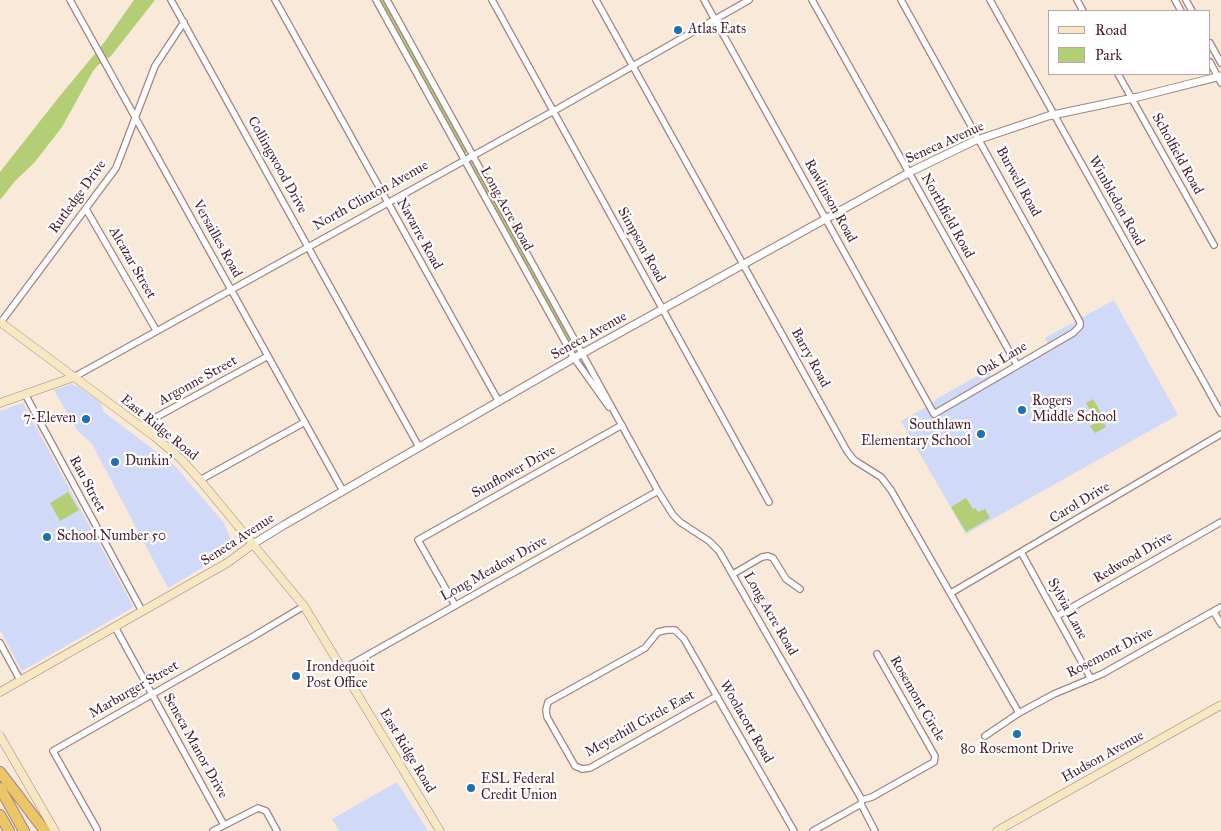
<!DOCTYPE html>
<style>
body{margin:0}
#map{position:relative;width:1221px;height:831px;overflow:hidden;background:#f9e9d8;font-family:"IM FELL Great Primer",serif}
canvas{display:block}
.legend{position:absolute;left:1048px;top:10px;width:162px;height:65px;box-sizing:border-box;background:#fff;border:1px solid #b7a5aa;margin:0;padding:6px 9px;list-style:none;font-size:15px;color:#4a1f2b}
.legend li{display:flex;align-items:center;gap:10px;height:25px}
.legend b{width:25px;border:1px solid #b7a5aa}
</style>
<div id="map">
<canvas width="1221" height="831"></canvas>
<ul class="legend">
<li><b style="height:6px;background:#f7e8c3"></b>Road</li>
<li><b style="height:14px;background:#b3ce74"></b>Park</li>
</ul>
</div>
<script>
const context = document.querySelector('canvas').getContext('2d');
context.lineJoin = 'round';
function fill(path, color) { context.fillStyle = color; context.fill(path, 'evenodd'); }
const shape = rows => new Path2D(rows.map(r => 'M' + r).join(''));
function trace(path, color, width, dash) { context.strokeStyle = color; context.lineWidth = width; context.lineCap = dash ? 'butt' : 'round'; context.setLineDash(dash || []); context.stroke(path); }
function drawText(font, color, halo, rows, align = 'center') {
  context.font = font + ' "IM FELL Great Primer",serif'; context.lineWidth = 4.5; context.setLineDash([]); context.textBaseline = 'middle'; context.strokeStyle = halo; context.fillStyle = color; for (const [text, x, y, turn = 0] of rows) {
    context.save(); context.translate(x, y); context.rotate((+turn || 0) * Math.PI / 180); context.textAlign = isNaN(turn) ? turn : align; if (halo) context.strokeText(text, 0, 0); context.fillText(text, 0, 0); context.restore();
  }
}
const built = shape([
 [1114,300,1178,415,966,534,901,421,934,403,936,399,988,370,995,382,1051,350,1045,338],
 [71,384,79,387,100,402,104,412,175,466,224,523,230,538,229,552,168,588,92,444,77,430,54,390],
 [23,403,133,606,132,608,22,671,0,630,0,411],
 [397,782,428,831,339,831,332,819]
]);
const green = shape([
 [134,0,155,0,111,56,97,66,93,71,62,127,34,163,15,181,0,200,0,172,59,97,103,44],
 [378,0,384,0,467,150,466,153,463,152],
 [471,160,578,349,575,352,469,164],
 [1093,399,1104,418,1102,419,1106,427,1095,433,1090,426,1097,422,1086,403],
 [68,492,79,510,60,521,50,503],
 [966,498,973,509,975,508,978,512,985,509,990,518,966,532,951,507]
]);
const minor = shape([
 [70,0,343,491],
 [171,0,419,447],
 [275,0,499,402],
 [376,0,574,358,609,407],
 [387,0,658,491,673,515,680,522,709,541,719,551,862,800,861,804,875,831],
 [492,0,769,502],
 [596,0,847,451,854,460,881,477,891,490,1019,713],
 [704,0,934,414,1073,333,1080,326,1080,322,901,0],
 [812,0,1017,365],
 [990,0,1221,413],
 [1077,0,1083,11],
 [1175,0,1181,11],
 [1186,0,1192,11],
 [1210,43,1221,63],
 [1210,62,1221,83],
 [1118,74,1214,245],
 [86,209,156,330],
 [1,322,116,168,155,66,184,22],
 [74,377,559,108,749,0],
 [25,394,142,611],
 [140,426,268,356],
 [200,480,305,422],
 [1021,552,1091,679],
 [733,574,762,557,768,556,773,558,786,579,800,589],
 [951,593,1221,434],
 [455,605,418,540,622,425],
 [1214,612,1221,624],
 [1057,616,1221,522],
 [115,627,224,825],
 [0,643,20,680],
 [343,669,658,491],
 [717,696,590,768,582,769,575,766,547,717,546,710,548,702,638,652,645,648,658,632,667,630,675,630,684,639,794,831],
 [985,736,1019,713,1054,694,1102,674,1221,607],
 [862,800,872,797,934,762,935,756,877,654],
 [97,829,53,751,254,636,304,606],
 [213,831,258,808,266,811,277,831],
 [813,831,861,804]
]);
const tertiary = shape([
 [253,544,284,525,574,358,914,170,974,141,1048,116,1138,97,1221,76]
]);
const secondary = shape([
 [0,322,155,437,180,458,200,480,304,606,440,831],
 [0,403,74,377],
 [0,692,227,563,253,544],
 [0,736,55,831],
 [997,831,1221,705]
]);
const motorway = shape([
 [0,772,45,831],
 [0,788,24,831],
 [0,815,9,831]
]);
const markers = [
 [678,30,5,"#1f6fb2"],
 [1022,410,5,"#1f6fb2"],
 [86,419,5,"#1f6fb2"],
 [981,434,5,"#1f6fb2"],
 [115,462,5,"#1f6fb2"],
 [47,537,5,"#1f6fb2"],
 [296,676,5,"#1f6fb2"],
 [1017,734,5,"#1f6fb2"],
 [471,788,5,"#1f6fb2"]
];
const poiNames = [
 ["Atlas Eats",688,30],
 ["Rogers",1032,402],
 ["Middle School",1032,418],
 ["7-Eleven",76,419,"right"],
 ["Southlawn",971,426,"right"],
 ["Elementary School",971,442,"right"],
 ["Dunkin'",125,462],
 ["School Number 50",57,537],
 ["Irondequoit",306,668],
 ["Post Office",306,684],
 ["80 Rosemont Drive",1017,750,"center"],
 ["ESL Federal",481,780],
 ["Credit Union",481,796]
];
const streetNames = [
 ["Seneca Avenue",945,143,-24],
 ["Scholfield Road",1177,154,61],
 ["Collingwood Drive",277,165,61],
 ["Burwell Road",1018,182,61],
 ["North Clinton Avenue",371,196,-29],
 ["Rutledge Drive",78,197,-54],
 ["Rawlinson Road",830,201,61],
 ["Wimbledon Road",1116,201,61],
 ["Long Acre Road",506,209,61],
 ["Northfield Road",947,216,61],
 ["Navarre Road",419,234,61],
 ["Versailles Road",217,239,61],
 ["Simpson Road",641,245,61],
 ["Alcazar Street",132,263,60],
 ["Seneca Avenue",589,336,-29],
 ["Barry Road",810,358,61],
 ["Oak Lane",1002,360,-31],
 ["Argonne Street",198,381,-29],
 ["East Ridge Road",159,428,39],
 ["Sunflower Drive",514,472,-29],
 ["Rau Street",87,484,62],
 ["Carol Drive",1080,503,-31],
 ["Seneca Avenue",238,540,-33],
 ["Redwood Drive",1133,558,-30],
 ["Long Meadow Drive",494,569,-29],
 ["Sylvia Lane",1067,609,61],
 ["Long Acre Road",770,614,60],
 ["Rosemont Drive",1110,653,-27],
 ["Marburger Street",134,690,-30],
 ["Rosemont Circle",917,699,60],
 ["Woolacott Road",746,722,60],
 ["Meyerhill Circle East",640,724,-29],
 ["Seneca Manor Drive",195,746,61],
 ["East Ridge Road",407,751,59],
 ["Hudson Avenue",1103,757,-29]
];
fill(built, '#d1d9f9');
fill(green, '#b3ce74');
trace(minor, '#a28482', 8);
trace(tertiary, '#a28482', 9);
trace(secondary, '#a28482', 9);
trace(motorway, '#a28482', 12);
trace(minor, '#fff', 5.5);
trace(tertiary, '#fff', 7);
trace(secondary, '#f7e8c3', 8);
trace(motorway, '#ebc669', 10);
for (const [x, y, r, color] of markers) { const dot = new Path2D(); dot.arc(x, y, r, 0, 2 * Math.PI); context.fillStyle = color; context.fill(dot); trace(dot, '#fff', 2); }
drawText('14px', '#4a1f2b', '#fff', poiNames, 'left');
drawText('14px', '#4a1f2b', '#fff', streetNames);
</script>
